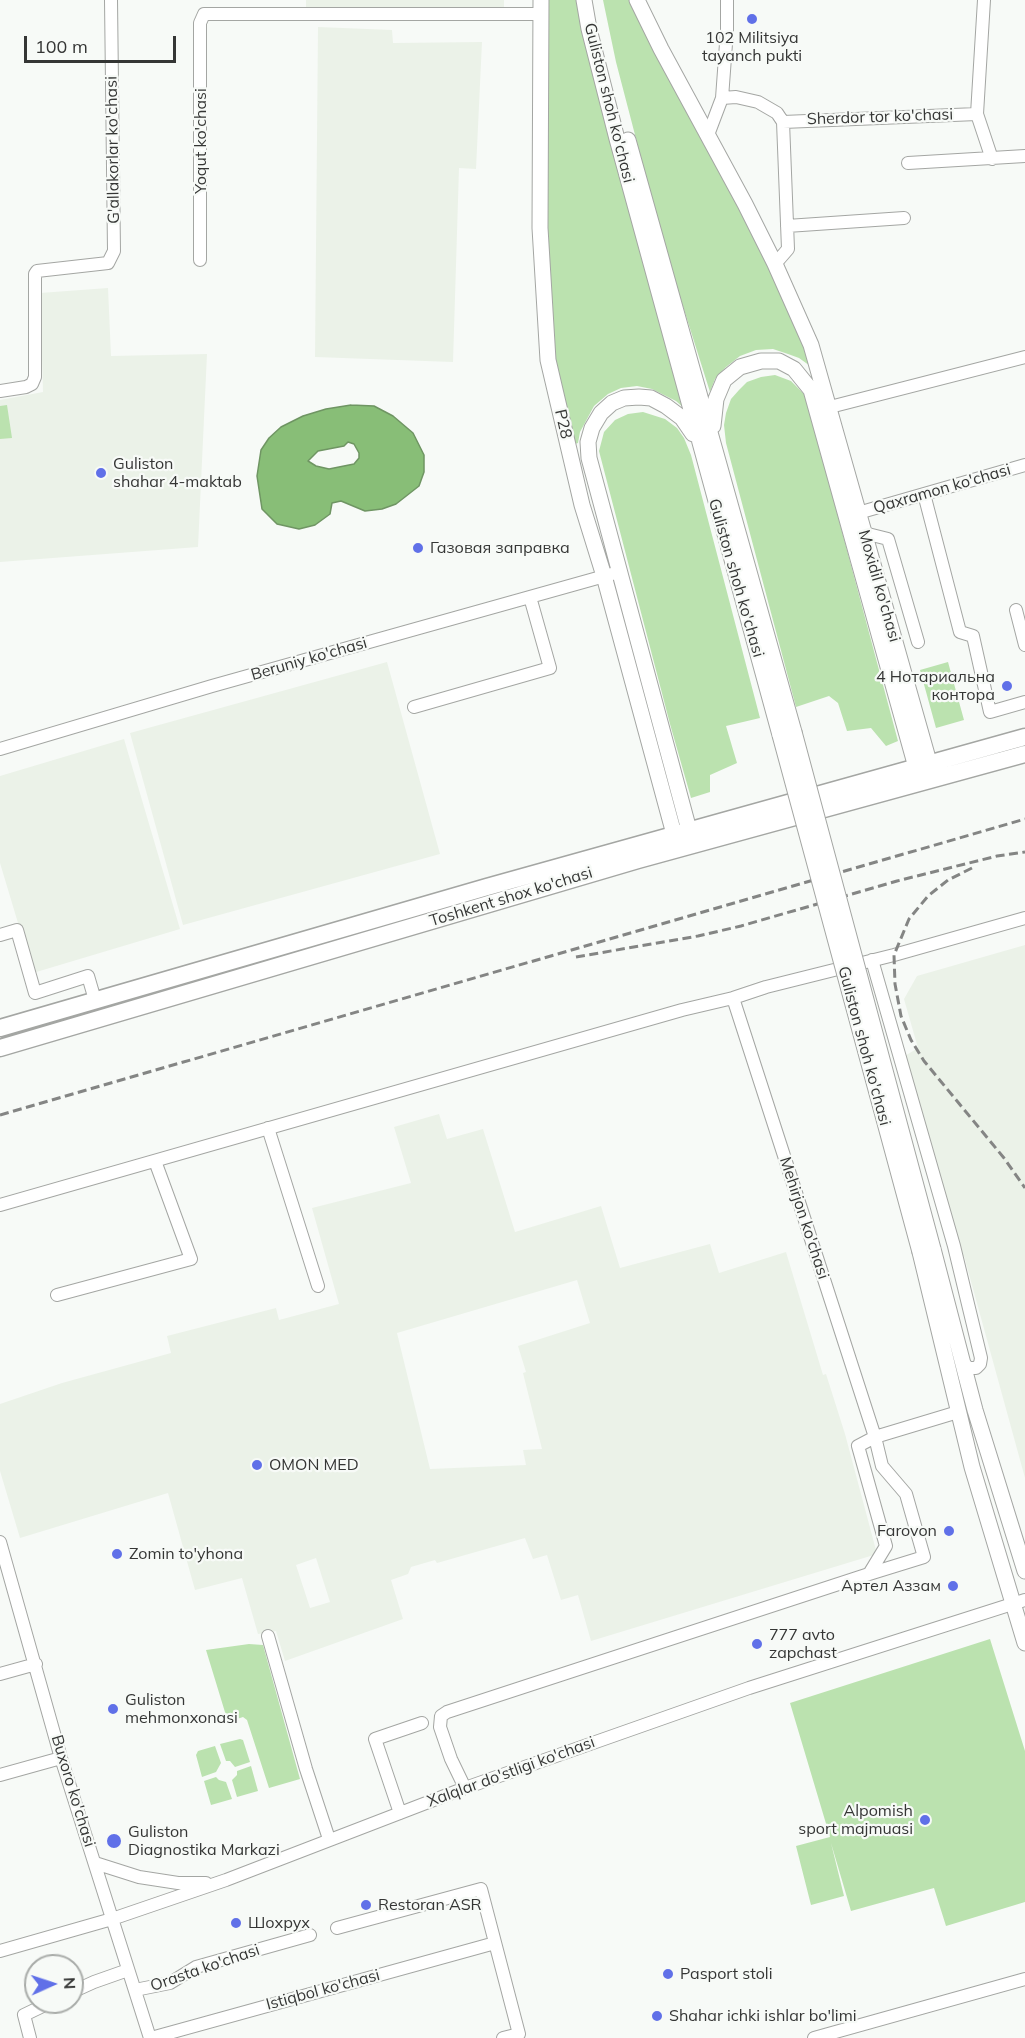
<!DOCTYPE html>
<meta charset="utf-8">
<style>
body{margin:0}
#map{position:relative;width:1025px;height:2038px;overflow:hidden;background:#f7faf7;font-family:Mulish,sans-serif}
canvas{display:block}
.north{position:absolute;left:24px;top:1954px;width:60px;height:60px;box-sizing:border-box;background:#f7faf7;border:2px solid #a9aca9;border-radius:50%;rotate:87deg;font-size:16px;font-weight:700;line-height:24px;text-align:center;color:#353635}
.north::after{content:'';display:block;margin:auto;width:21px;height:27px;background:#6070e8;clip-path:polygon(50% 0,100% 100%,50% 72%,0 100%)}
.scale{position:absolute;left:24px;top:36px;width:152px;height:27px;box-sizing:border-box;border:3px solid #353635;border-top:0;padding-left:8px;font-size:18px;line-height:21px;white-space:nowrap;color:#353635;-webkit-text-stroke:4px #f7faf7;paint-order:stroke}
</style>
<div id="map">
<canvas width="1025" height="2038"></canvas>
<div class="north">N</div>
<div class="scale">100 m</div>
</div>
<script>
const context = document.querySelector('canvas').getContext('2d');
context.lineJoin = 'round';
function fill(path, color) { context.fillStyle = color; context.fill(path, 'evenodd'); }
const shape = rows => new Path2D(rows.map(r => 'M' + r).join(''));
function trace(path, color, width, dash) { context.strokeStyle = color; context.lineWidth = width; context.lineCap = dash ? 'butt' : 'round'; context.setLineDash(dash || []); context.stroke(path); }
function drawText(font, color, halo, rows, align = 'center') {
  context.font = font + ' Mulish,sans-serif'; context.lineWidth = 4.5; context.setLineDash([]); context.textBaseline = 'middle'; context.strokeStyle = halo; context.fillStyle = color; for (const [text, x, y, turn = 0] of rows) {
    context.save(); context.translate(x, y); context.rotate((+turn || 0) * Math.PI / 180); context.textAlign = isNaN(turn) ? turn : align; if (halo) context.strokeText(text, 0, 0); context.fillText(text, 0, 0); context.restore();
  }
}
const built = shape([
 [306,0,504,0,504,10,306,10],
 [318,27,392,30,393,43,482,42,476,169,459,168,453,362,315,357],
 [108,288,111,356,207,354,198,547,0,562,0,400,43,392,40,293],
 [387,662,440,854,183,925,130,733],
 [124,739,180,929,33,973,0,863,0,776],
 [1025,945,1025,1478,964,1256,961,1256,903,1057,918,1048,904,999,917,976],
 [439,1114,447,1139,483,1129,515,1232,601,1206,620,1268,710,1244,719,1273,786,1252,823,1375,826,1374,845,1434,877,1554,591,1641,578,1595,561,1600,547,1555,533,1559,525,1538,437,1563,435,1560,411,1567,408,1574,391,1580,403,1619,285,1661,276,1631,258,1634,242,1578,195,1590,168,1493,20,1538,0,1471,0,1404,62,1383,171,1353,167,1336,276,1308,279,1320,339,1304,312,1208,411,1183,394,1127],
 [577,1280,590,1323,518,1346,526,1372,523,1373,542,1449,523,1450,526,1465,430,1469,397,1333],
 [316,1558,330,1602,310,1608,296,1565]
]);
const green = shape([
 [549,0,577,0,643,264,685,409,676,401,652,389,637,386,621,388,608,394,594,406,580,432,578,443,575,444,553,355,546,223],
 [603,0,631,0,710,147,808,347,813,368,799,358,788,354,773,349,756,350,740,356,726,367,715,379,710,392,664,246,616,62],
 [775,375,791,381,804,394,809,408,898,741,886,746,871,728,847,731,838,703,829,696,796,707,726,443,724,425,726,413,731,399,739,390,747,382,761,377],
 [7,405,12,438,0,439,0,406],
 [643,412,665,419,677,428,684,438,691,455,760,718,726,726,737,763,710,775,710,792,691,798,670,724,599,451,604,432,615,420,628,414],
 [948,662,964,720,936,728,920,670],
 [990,1639,1025,1751,1025,1902,946,1926,934,1888,851,1911,831,1843,844,1896,811,1905,796,1846,830,1837,790,1703],
 [249,1644,263,1645,300,1779,269,1788,247,1720,243,1717,228,1722,206,1650],
 [240,1739,243,1740,250,1762,235,1767,230,1761,226,1761,220,1744],
 [215,1746,221,1763,216,1772,202,1777,196,1755,198,1751],
 [251,1766,258,1791,237,1797,232,1780,237,1775,237,1771],
 [216,1777,219,1780,226,1782,232,1799,211,1805,204,1781]
]);
const water = shape([
 [351,405,374,406,393,416,413,433,424,455,424,472,419,486,396,504,382,509,365,511,341,501,332,503,330,514,315,525,299,529,277,524,262,509,257,476,261,450,269,438,281,427,303,416,326,409,351,405],
 [348,442,354,444,359,453,359,458,354,464,329,469,316,466,308,461,318,451,344,446,348,442]
]);
const minor = shape([
 [984,0,977,114,992,159],
 [722,98,736,97,758,102,777,113,783,122,788,249,775,264],
 [783,122,977,114],
 [708,135,722,98,727,30,727,0],
 [908,163,1025,156],
 [787,226,904,218],
 [200,260,200,23,204,14,540,14],
 [0,391,26,387,32,384,35,377,35,274,37,271,108,263,114,251,111,0],
 [830,407,1025,357],
 [924,494,960,632,973,636,990,712,1025,702],
 [858,513,1025,465],
 [864,533,888,539,918,642],
 [1016,610,1025,645],
 [414,707,550,668,530,597],
 [0,749,212,686,619,572],
 [0,935,17,930,35,993,88,976,95,1000],
 [872,960,954,1246,981,1358,980,1364,976,1368,969,1368,962,1362],
 [733,998,875,1437,882,1466,906,1494,924,1557,869,1574],
 [268,1128,318,1286],
 [0,1205,682,1010,733,998,766,987,894,955,1025,918],
 [57,1295,191,1259,155,1161],
 [0,1542,61,1758,150,2038],
 [268,1636,306,1769,329,1839],
 [0,1674,36,1664],
 [0,1775,61,1758],
 [465,1788,451,1759,440,1727,441,1716,447,1712,869,1574,886,1546,858,1446,875,1437,958,1412],
 [400,1813,375,1739,422,1723],
 [95,1863,139,1877,178,1883,206,1883],
 [337,1928,481,1889,519,2034,503,2038],
 [0,1951,112,1919,226,1880,465,1788,749,1688,1025,1600],
 [135,1990,170,1983,196,1967,310,1935],
 [72,1992,94,1982,128,1970],
 [30,2038,24,2015,51,2002],
 [151,2038,495,1943],
 [814,2038,1025,1979]
]);
const major = shape([
 [541,0,540,228,548,360,582,505,604,576,674,834],
 [584,0,589,29,617,139,780,735],
 [637,0,661,49,745,204,775,264,811,345,933,776],
 [628,140,794,732],
 [713,426,716,399,724,380,740,367,761,361,779,361,794,369,811,390,919,778],
 [689,830,589,458,588,442,592,428,601,413,612,403,624,398,639,397,651,398,666,406,682,418,693,434],
 [933,1249,975,1410,1025,1571],
 [920,1252,972,1467,1025,1643]
]);
const highway = shape([
 [0,1028,487,887,1025,737],
 [0,1048,638,860,1025,754]
]);
const rail = shape([
 [972,868,948,880,928,896,909,919,894,955,895,984,901,1016,911,1040,924,1061,1004,1158,1025,1188],
 [576,957,698,936,741,926,897,881,997,856,1025,852],
 [0,1115,1025,819]
]);
const majorBridge = shape([
 [794,732,933,1249],
 [780,735,920,1252]
]);
const markers = [
 [752,19,6,"#6070e8"],
 [101,473,6,"#6070e8"],
 [418,548,6,"#6070e8"],
 [1007,686,6,"#6070e8"],
 [257,1465,6,"#6070e8"],
 [949,1531,6,"#6070e8"],
 [117,1554,6,"#6070e8"],
 [953,1586,6,"#6070e8"],
 [757,1644,6,"#6070e8"],
 [113,1709,6,"#6070e8"],
 [925,1820,6,"#6070e8"],
 [114,1841,8,"#6070e8"],
 [366,1905,6,"#6070e8"],
 [236,1923,6,"#6070e8"],
 [668,1974,6,"#6070e8"],
 [657,2016,6,"#6070e8"]
];
const poiNames = [
 ["102 Militsiya",752,38,"center"],
 ["tayanch pukti",752,56,"center"],
 ["Guliston",113,464],
 ["shahar 4-maktab",113,482],
 ["Газовая заправка",430,548],
 ["4 Нотариальна",995,677,"right"],
 ["контора",995,695,"right"],
 ["OMON MED",269,1465],
 ["Farovon",937,1531,"right"],
 ["Zomin to'yhona",129,1554],
 ["Артел Аззам",941,1586,"right"],
 ["777 avto",769,1635],
 ["zapchast",769,1653],
 ["Guliston",125,1700],
 ["mehmonxonasi",125,1718],
 ["Alpomish",913,1811,"right"],
 ["sport majmuasi",913,1829,"right"],
 ["Guliston",128,1832],
 ["Diagnostika Markazi",128,1850],
 ["Restoran ASR",378,1905],
 ["Шохрух",248,1923],
 ["Pasport stoli",680,1974],
 ["Shahar ichki ishlar bo'limi",669,2016]
];
const streetNames = [
 ["Guliston shoh ko'chasi",609,103,76],
 ["Sherdor tor ko'chasi",880,117,-2],
 ["Yoqut ko'chasi",201,141,-90],
 ["G'allakorlar ko'chasi",113,150,-91],
 ["Р28",563,424,77],
 ["Qaxramon ko'chasi",942,489,-16],
 ["Guliston shoh ko'chasi",736,578,74],
 ["Moxidil ko'chasi",879,586,74],
 ["Beruniy ko'chasi",309,659,-16],
 ["Toshkent shox ko'chasi",511,897,-17],
 ["Guliston shoh ko'chasi",864,1046,75],
 ["Mehirjon ko'chasi",804,1218,72],
 ["Xalqlar do'stligi ko'chasi",511,1772,-20],
 ["Buxoro ko'chasi",73,1791,73],
 ["Orasta ko'chasi",205,1968,-19],
 ["Istiqbol ko'chasi",323,1990,-15]
];
fill(built, '#ebf2e8');
fill(green, '#bbe2af');
fill(water, '#88be77');
trace(water, '#6f9563', 1.5);
trace(minor, '#a4a6a3', 14);
trace(major, '#a4a6a3', 17);
trace(highway, '#a4a6a3', 19);
trace(minor, '#fff', 12);
trace(major, '#fff', 15);
trace(highway, '#fff', 16);
trace(rail, '#848584', 3, [9, 4.5]);
trace(majorBridge, '#a4a6a3', 17, []);
trace(majorBridge, '#fff', 15);
for (const [x, y, r, color] of markers) { const dot = new Path2D(); dot.arc(x, y, r, 0, 2 * Math.PI); context.fillStyle = color; context.fill(dot); trace(dot, '#f7faf7', 2); }
drawText('16px', '#353635', '#f7faf7', poiNames, 'left');
drawText('16px', '#353635', '#f7faf7', streetNames);
</script>
